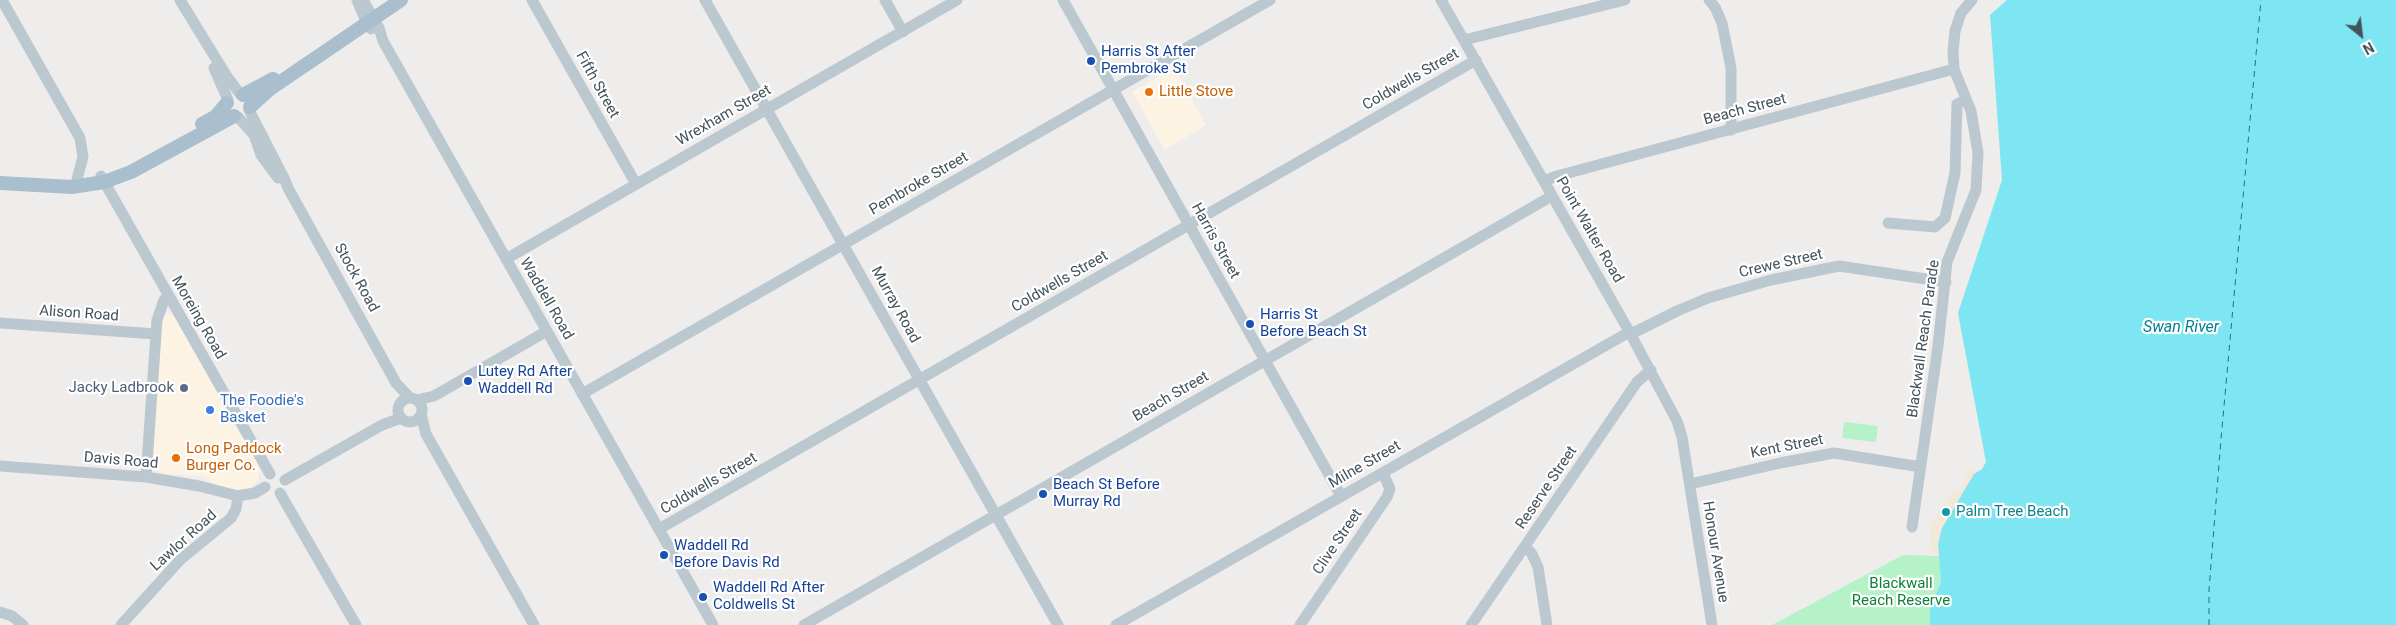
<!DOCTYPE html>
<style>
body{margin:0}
#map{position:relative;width:2396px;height:625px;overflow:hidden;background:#efecec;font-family:Roboto,sans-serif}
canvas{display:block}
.north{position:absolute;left:2336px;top:10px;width:50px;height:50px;-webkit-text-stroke:4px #fff;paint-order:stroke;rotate:151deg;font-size:14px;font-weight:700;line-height:20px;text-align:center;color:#43525b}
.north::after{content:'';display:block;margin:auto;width:18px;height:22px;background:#43525b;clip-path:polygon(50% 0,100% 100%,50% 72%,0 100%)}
</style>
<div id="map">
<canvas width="2396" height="625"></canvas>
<div class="north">N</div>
</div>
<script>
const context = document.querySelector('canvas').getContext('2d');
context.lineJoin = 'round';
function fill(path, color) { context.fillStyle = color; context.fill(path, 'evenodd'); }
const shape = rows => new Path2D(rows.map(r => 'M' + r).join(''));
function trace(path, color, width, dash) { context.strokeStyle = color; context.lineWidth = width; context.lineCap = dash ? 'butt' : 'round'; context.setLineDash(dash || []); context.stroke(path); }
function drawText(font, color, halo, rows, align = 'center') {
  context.font = font + ' Roboto,sans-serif'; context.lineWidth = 4.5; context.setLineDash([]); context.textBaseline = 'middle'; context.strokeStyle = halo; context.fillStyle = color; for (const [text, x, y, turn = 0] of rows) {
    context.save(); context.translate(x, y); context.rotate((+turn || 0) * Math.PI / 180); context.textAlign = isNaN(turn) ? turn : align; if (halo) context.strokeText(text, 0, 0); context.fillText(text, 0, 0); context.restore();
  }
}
const commercial = shape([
 [1174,68,1206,125,1165,150,1132,92],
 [167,314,174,316,258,463,260,471,258,480,249,488,231,490,217,486,204,477,162,473,153,466,160,329,163,316]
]);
const green = shape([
 [1844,422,1878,426,1876,442,1842,438],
 [1903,555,1939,556,1941,582,1930,607,1930,625,1772,625]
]);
const sand = shape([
 [1970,468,1977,471,1942,528,1939,556,1934,556,1928,550,1931,545,1930,529,1933,520,1942,509,1947,496,1963,485,1967,470]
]);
const water = shape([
 [2007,0,2396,0,2396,625,1930,625,1930,607,1941,582,1938,544,1942,528,1974,474,1982,469,1986,462,1958,313,2002,180,1990,15]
]);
const ferry = shape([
 [2209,625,2209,590,2221,439,2261,0]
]);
const minor = shape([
 [2,0,80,138,83,157,77,179],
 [180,0,226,75,240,94],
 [357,0,365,19,371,29],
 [363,0,379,28,383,41,713,625],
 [532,0,636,184],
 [705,0,1058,625],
 [885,0,903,32],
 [1063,0,1341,496],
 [1441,0,1630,333,1677,421,1682,437,1712,625],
 [1709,0,1715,7,1722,23,1731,68,1731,130],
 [1464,40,1625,0],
 [214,68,228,100],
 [249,110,285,180,288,188,396,383,410,398],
 [238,117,254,135,261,155,278,178],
 [101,176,270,474],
 [1544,181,1557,176,1954,69],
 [1888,223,1935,227,1945,218,1955,173,1957,104,1966,100],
 [506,259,957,0],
 [0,323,156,334],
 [582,394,1270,0],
 '398 410a12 12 0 1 1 24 0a12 12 0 1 1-24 0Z',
 [417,400,434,396,547,331],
 [421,414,426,434,534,625],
 [0,466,146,477,199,486,238,496,255,493,265,487],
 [146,477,157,320,164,300,168,297],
 [285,480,382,425,401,418],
 [1690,484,1780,463,1834,453,1921,467],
 [280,493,356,625],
 [1912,527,1938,346,1947,262,1976,190,1978,153,1971,111,1954,69,1953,52,1955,31,1961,13,1972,0],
 [659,529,1476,60],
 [1525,546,1532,554,1538,567,1547,625],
 [0,612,12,616,23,625],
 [121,625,180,560,231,518,236,509,238,496],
 [804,625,1552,196],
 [1116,625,1624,335,1635,332,1677,311,1708,298,1771,280,1839,266,1946,282],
 [1300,625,1387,497,1390,489,1383,473],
 [1471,625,1637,382,1651,370]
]);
const major = shape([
 [243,95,273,79],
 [250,107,270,89,401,0],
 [202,124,215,117,227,103],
 [0,183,72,187,104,182,131,172,234,116]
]);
const markers = [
 [1091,61,5,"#1a4fb4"],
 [1149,92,5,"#e8710a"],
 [1250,324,5,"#1a4fb4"],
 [468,381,5,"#1a4fb4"],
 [184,388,5,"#5c6f8a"],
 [210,410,5,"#3f7fe0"],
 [176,458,5,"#e8710a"],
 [1043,494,5,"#1a4fb4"],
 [1946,512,5,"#0f9aa8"],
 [664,555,5,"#1a4fb4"],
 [703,597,5,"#1a4fb4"]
];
const transitNames = [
 ["Harris St After",1101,52],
 ["Pembroke St",1101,69],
 ["Harris St",1260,315],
 ["Before Beach St",1260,332],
 ["Lutey Rd After",478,372],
 ["Waddell Rd",478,389],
 ["Beach St Before",1053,485],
 ["Murray Rd",1053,502],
 ["Waddell Rd",674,546],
 ["Before Davis Rd",674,563],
 ["Waddell Rd After",713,588],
 ["Coldwells St",713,605]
];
const streetNames = [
 ["Coldwells Street",1411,80,-30],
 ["Fifth Street",597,85,61],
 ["Beach Street",1745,110,-15],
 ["Wrexham Street",724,116,-30],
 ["Pembroke Street",919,184,-30],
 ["Point Walter Road",1589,230,60],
 ["Harris Street",1215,241,61],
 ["Crewe Street",1781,264,-13],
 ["Stock Road",356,278,61],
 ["Coldwells Street",1060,282,-30],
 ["Waddell Road",546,299,60],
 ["Murray Road",895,305,61],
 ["Alison Road",79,314,4],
 ["Moreing Road",198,318,60],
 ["Blackwall Reach Parade",1924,339,-82],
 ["Beach Street",1171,397,-30],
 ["Kent Street",1787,447,-11],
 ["Davis Road",121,461,5],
 ["Milne Street",1365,465,-30],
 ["Coldwells Street",709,484,-30],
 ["Reserve Street",1547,488,-56],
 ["Lawlor Road",184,541,-42],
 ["Clive Street",1338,542,-56],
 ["Honour Avenue",1715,552,81]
];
const foodNames = [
 ["Little Stove",1159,92],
 ["Long Paddock",186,449],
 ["Burger Co.",186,466]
];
const serviceNames = [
 ["Jacky Ladbrook",174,388]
];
const shopNames = [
 ["The Foodie's",220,401],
 ["Basket",220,418]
];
const cultureNames = [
 ["Palm Tree Beach",1956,512]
];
const parkNames = [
 ["Blackwall",1901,584],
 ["Reach Reserve",1901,601]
];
const waterNames = [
 ["Swan River",2181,328]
];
fill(commercial, '#fdf3e2');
fill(green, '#b5f2c7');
fill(sand, '#f3e9da');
fill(water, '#7ee5f2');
trace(ferry, '#047f90', 1, [6, 5]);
trace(minor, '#bbc8d0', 11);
trace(major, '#a9bfce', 14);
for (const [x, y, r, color] of markers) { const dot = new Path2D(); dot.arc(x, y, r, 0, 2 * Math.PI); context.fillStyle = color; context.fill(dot); trace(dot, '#fff', 2); }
drawText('15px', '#164399', '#fff', transitNames, 'left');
drawText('15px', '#43525b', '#fff', streetNames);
drawText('15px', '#c56008', '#fff', foodNames, 'left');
drawText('15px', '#4e5e75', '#fff', serviceNames, 'right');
drawText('15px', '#366cbe', '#fff', shopNames, 'left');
drawText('15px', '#0d838f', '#fff', cultureNames, 'left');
drawText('15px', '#0f813e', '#fff', parkNames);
drawText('italic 16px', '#047f90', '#fff', waterNames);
</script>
